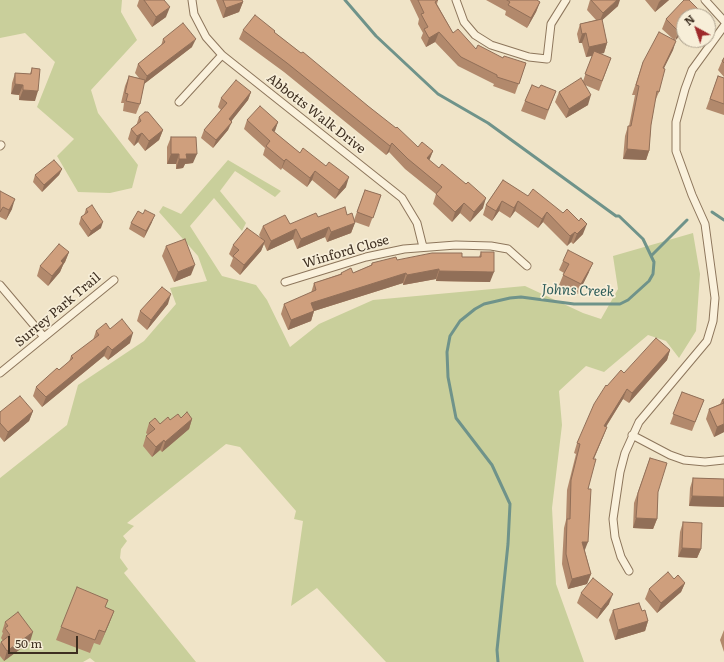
<!DOCTYPE html>
<style>
body{margin:0}
#map{position:relative;width:724px;height:662px;overflow:hidden;background:#f0e4c8;font-family:Literata,serif}
canvas{display:block}
.north{position:absolute;left:676px;top:8px;width:40px;height:40px;box-sizing:border-box;background:#f7eed8;border:1px solid #ada18e;border-radius:50%;rotate:320deg;font-size:11px;font-weight:700;line-height:16px;text-align:center;color:#3d2e20}
.north::after{content:'';display:block;margin:auto;width:14px;height:18px;background:#9e2a2b;clip-path:polygon(50% 0,100% 100%,50% 72%,0 100%)}
.scale{position:absolute;left:8px;top:636px;width:70px;height:18px;box-sizing:border-box;border:2px solid #3d2e20;border-top:0;padding-left:5px;font-size:12px;line-height:14px;white-space:nowrap;color:#3d2e20;-webkit-text-stroke:3px #f7eed8;paint-order:stroke}
</style>
<div id="map">
<canvas width="724" height="662"></canvas>
<div class="north">N</div>
<div class="scale">50 m</div>
</div>
<script>
const context = document.querySelector('canvas').getContext('2d');
context.lineJoin = 'round';
function fill(path, color) { context.fillStyle = color; context.fill(path, 'evenodd'); }
const shape = rows => new Path2D(rows.map(r => 'M' + r).join(''));
function trace(path, color, width, dash) { context.strokeStyle = color; context.lineWidth = width; context.lineCap = dash ? 'butt' : 'round'; context.setLineDash(dash || []); context.stroke(path); }
function drawText(font, color, halo, rows, align = 'center') {
  context.font = font + ' Literata,serif'; context.lineWidth = 3.5; context.setLineDash([]); context.textBaseline = 'middle'; context.strokeStyle = halo; context.fillStyle = color; for (const [text, x, y, turn = 0] of rows) {
    context.save(); context.translate(x, y); context.rotate((+turn || 0) * Math.PI / 180); context.textAlign = isNaN(turn) ? turn : align; if (halo) context.strokeText(text, 0, 0); context.fillText(text, 0, 0); context.restore();
  }
}
const green = shape([
 [0,0,122,0,121,12,137,40,91,90,98,113,138,165,132,188,110,193,78,192,57,156,74,139,37,107,55,62,25,33,0,38],
 [228,160,281,191,275,197,235,171,220,191,246,223,242,231,214,198,190,226,222,276,256,285,267,300,290,347,319,324,373,300,525,286,583,313,601,319,618,289,613,256,693,233,700,274,696,331,679,358,666,341,648,335,604,372,586,366,559,391,562,425,552,508,556,584,584,662,386,662,317,588,291,606,303,521,294,519,296,511,240,447,226,444,127,523,134,526,123,536,127,541,121,549,120,558,128,569,124,573,196,662,95,662,90,658,83,662,0,662,0,478,67,425,78,385,144,341,176,304,170,288,207,281,198,256,159,212,163,206,181,214]
]);
const stream = shape([
 [345,0,376,36,438,94,488,123,616,216,619,216,643,239,654,262,653,274,649,281,628,300,620,304,574,304,521,297,510,298,484,304,475,309,460,321,450,336,447,352,448,377,456,418,492,465,510,504,508,544,497,650,498,662],
 [712,212,724,220],
 [652,255,687,220]
]);
const street = shape([
 [192,0,194,14,206,37,222,55,402,198,417,223,423,247],
 [456,0,464,22,475,35,491,45,529,57,547,59,551,24,566,0],
 [705,0,724,21],
 [179,102,222,55],
 [0,146,1,145],
 [285,282,366,257,404,249,456,245,491,246,508,249,527,266],
 [0,285,44,337],
 [0,373,114,280],
 [632,435,670,455,684,460,705,462,724,460],
 [629,571,621,557,615,537,613,519,620,472,625,453,639,422,707,341,713,321,715,298,705,224,692,195,676,151,676,122,685,89,692,70,724,26]
]);
const wall = shape([
 [139,0,164,0,166,17,152,27,137,6],
 [216,0,242,0,243,2,239,12,223,18],
 [410,0,438,0,437,4,453,33,476,49,503,58,526,63,515,94,493,86,494,84,458,66,435,42,426,47,421,38,423,33,418,24,419,19],
 [486,0,537,0,540,2,536,12,527,28,505,15,506,11],
 [590,0,618,6,602,20,607,43,604,53,600,54,611,58,599,91,585,85,588,105,566,118,555,102,559,92,583,81,592,56,586,57,582,43,579,43,577,34,580,24,596,20,587,10],
 [645,0,669,0,655,12],
 [699,10,697,16,684,16,675,40,673,50,664,68,659,92,655,101,651,125,649,151,646,160,623,159,625,136,628,126,629,126,635,95,632,95,643,62,673,39,662,29,666,19],
 [243,30,274,32,368,106,418,147,433,151,429,160,483,208,470,222,460,213,452,222,433,204,436,194,405,169,389,152,386,155,284,72,239,39],
 [163,39,192,47,144,84,140,104,136,114,123,111,124,103,121,103,125,86,129,76,139,78,135,73,138,64,161,46],
 [724,58,724,77,718,70,722,61],
 [32,68,35,101,19,100,19,95,11,94,12,83,15,73,30,74],
 [718,76,724,78,724,115,706,109],
 [539,88,556,91,545,120,521,111,525,101],
 [251,92,248,100,231,121,228,130,213,148,201,138,204,130,221,110,218,107,221,98],
 [139,117,163,130,159,140,145,151,138,142,134,146,128,139,131,129,136,126],
 [247,120,278,122,274,132,300,153,346,187,335,199,312,180,307,187,282,168,281,170,263,155,265,148,244,129],
 [171,137,193,163,185,164,183,168,176,169,176,164,167,164,167,147],
 [62,169,59,175,42,192,33,182,35,175],
 [503,180,583,234,573,244,571,242,567,246,543,222,538,228,515,211,510,218,499,211,492,221,483,215,486,205],
 [365,190,381,195,369,227,355,222,351,233,327,242,325,237,297,249,293,239,267,251,264,244,261,251,240,275,230,266,233,258,229,254,233,245,261,238,259,235,263,226,290,224,318,217,347,215,354,220],
 [0,191,12,209,6,220,0,217],
 [86,209,101,228,88,237,79,224,81,217,84,215],
 [152,222,144,238,129,229,131,223],
 [166,246,191,275,174,282,162,256],
 [69,252,65,262,63,265,60,272,48,286,37,276,40,266],
 [481,252,490,282,436,281,436,279,403,285,403,283,314,311,311,321,288,330,281,314,284,304,311,293,314,283,340,274,341,273,353,273,371,265,372,263,397,260,462,257,479,257],
 [563,261,589,272,578,294,559,285,564,273,559,270],
 [168,304,147,330,137,321,140,311],
 [110,329,130,343,108,360,104,356,42,407,33,396,36,387,69,362,71,356,93,340,96,331],
 [670,350,667,360,629,403,623,399,606,427,607,427,603,437,594,459,588,489,585,551,591,574,587,584,568,589,562,564,564,528,566,520,567,490,576,454,574,453,577,443,607,386,624,373],
 [682,392,704,400,692,431,670,424],
 [724,399,724,432,714,437,706,419,709,409,720,404,722,400],
 [33,411,29,421,4,442,0,437,0,412],
 [181,418,192,419,189,429,162,452,160,450,152,457,143,446,146,436,148,435,146,433,149,423,160,424],
 [650,458,658,492,657,519,653,529,633,528,634,503],
 [693,478,724,479,724,507,689,506,690,488],
 [683,522,701,549,697,558,678,557,680,532],
 [674,579,685,583,681,592,657,613,645,599,649,589],
 [581,593,609,604,597,619,577,603],
 [108,600,105,608,114,611,100,645,94,643,90,653,56,640,61,627],
 [613,610,642,611,648,621,645,631,615,640,609,620],
 [5,622,30,642,4,661,0,656,0,644,1,642,3,641,1,638,3,633,2,632],
 [724,630,724,652,720,640]
]);
const shadedWall = shape([
 [617,0,620,0,618,6,599,23,603,13],
 [661,0,669,0,655,12,659,2],
 [243,2,239,12,223,18,226,8],
 [540,2,536,12,527,28,531,18],
 [170,7,166,17,152,27,156,17],
 [699,10,697,16,693,16],
 [684,25,684,31,675,41,678,31],
 [439,32,435,42,426,47,429,38],
 [586,33,582,43,579,43,582,34],
 [196,39,192,47,144,84,147,76],
 [676,41,673,50,659,78,663,68],
 [607,43,604,53,586,57,589,47],
 [15,84,23,85,19,95,11,94],
 [23,90,38,91,35,101,19,100],
 [251,92,248,100,226,128,229,119],
 [591,95,588,105,566,118,569,109],
 [232,122,228,130,213,148,216,140],
 [278,122,275,131,268,139,272,130],
 [163,130,159,140,145,151,149,141],
 [142,133,138,142,134,146,137,136],
 [392,143,389,152,386,155,390,146],
 [627,149,649,151,646,160,623,159],
 [433,151,429,161,427,158],
 [171,154,179,154,176,164,167,164],
 [186,154,197,154,193,163,185,164,183,168,176,169,179,159],
 [286,159,282,168,281,170,284,161],
 [62,169,59,175,42,192,44,185],
 [315,171,312,180,307,187,310,178],
 [349,177,346,187,335,199,339,190],
 [486,198,483,208,470,222,474,212],
 [15,199,12,209,6,220,9,210],
 [502,201,499,211,492,221,496,211],
 [518,201,515,211,510,218,514,208],
 [464,203,460,213,452,222,455,212],
 [547,212,543,222,538,228,542,219],
 [155,215,152,222,144,238,146,231],
 [103,222,101,228,88,237,91,231],
 [355,223,351,233,327,242,331,232],
 [587,224,583,234,573,244,577,234],
 [329,227,325,237,297,249,301,239],
 [296,229,293,239,267,251,271,241],
 [575,232,571,242,567,246,570,236],
 [265,241,261,251,240,275,244,265],
 [69,252,65,262,63,265,60,272,48,286,52,276,61,261],
 [593,263,589,272,578,294,581,284],
 [195,265,191,275,174,282,178,272],
 [439,269,436,279,403,285,407,275],
 [439,271,494,272,490,282,436,281],
 [406,273,403,283,314,311,311,321,288,330,291,320,311,303],
 [171,294,168,304,147,330,151,320],
 [133,333,130,343,108,360,112,350],
 [108,346,104,356,42,407,46,397],
 [670,350,667,360,629,403,632,393],
 [627,389,623,399,600,436,604,426],
 [33,411,29,421,4,442,8,432],
 [192,419,189,429,162,452,165,442],
 [724,424,724,432,714,437,717,427],
 [607,427,603,437,589,469,593,459],
 [164,440,160,450,152,457,156,447],
 [692,496,724,497,724,507,689,506],
 [636,518,657,519,653,529,633,528],
 [582,542,588,542,584,552],
 [682,548,701,549,697,558,678,557],
 [591,574,587,584,568,589,572,579],
 [685,583,681,592,657,613,661,603],
 [613,594,609,604,597,619,601,609],
 [114,611,109,624,100,645,105,632],
 [648,621,645,631,615,640,618,630],
 [33,632,30,642,4,661,7,651]
]);
const building = shape([
 [144,0,164,0,170,7,156,17,144,0],
 [223,0,242,0,243,2,226,8,223,0],
 [418,0,438,0,435,2,453,33,458,29,476,49,478,45,503,58,504,56,526,63,519,84,497,77,497,75,461,57,439,32,429,38,424,29,428,27,421,14,424,13,418,0],
 [507,0,537,0,540,2,531,18,508,5,510,2,507,0],
 [591,0,617,0,603,13,591,0],
 [684,0,689,0,699,10,693,16,684,16,684,25,678,31,666,19,684,0],
 [255,15,275,31,274,32,301,53,303,52,368,106,396,128,397,127,418,147,422,142,433,151,427,158,439,168,442,164,466,184,468,182,486,198,474,212,464,203,455,212,436,194,442,187,408,159,392,143,390,146,287,63,243,30,255,15],
 [602,19,607,43,589,47,586,33,582,34,580,24,602,19],
 [183,23,196,39,147,76,138,64,165,42,163,39,183,23],
 [659,32,676,41,663,68,665,69,659,92,657,91,651,125,649,151,627,149,628,126,631,126,639,86,636,85,643,62,659,32],
 [594,51,611,58,602,81,585,74,594,51],
 [724,58,724,63,722,61,724,58],
 [32,68,40,69,38,91,23,90,23,85,15,84,15,73,31,74,32,68],
 [129,76,145,80,140,104,126,101,128,94,125,93,129,76],
 [718,76,724,78,724,104,710,99,718,76],
 [581,78,591,95,569,109,559,92,581,78],
 [236,80,251,92,229,119,232,122,216,140,204,130,227,103,221,98,236,80],
 [532,85,539,88,541,85,556,91,548,110,525,101,532,85],
 [260,106,278,122,272,130,300,153,303,148,326,166,329,162,349,177,339,190,315,171,310,178,286,159,284,161,266,146,270,141,247,120,260,106],
 [145,112,148,112,163,130,149,141,142,133,137,136,131,129,141,121,139,117,145,112],
 [171,137,196,137,197,154,186,154,187,159,179,159,179,154,171,154,171,137],
 [54,160,62,169,44,185,35,175,54,160],
 [503,180,528,196,533,189,563,213,567,209,579,221,581,218,587,224,577,234,575,232,570,236,547,212,542,219,518,201,514,208,502,201,496,211,486,205,503,180],
 [365,190,381,195,373,218,357,212,365,190],
 [0,191,15,199,9,210,3,207,0,212,0,191],
 [92,205,103,222,91,231,81,217,88,212,86,209,92,205],
 [345,207,347,215,352,213,355,223,331,232,329,227,301,239,296,229,271,241,263,226,285,215,290,224,316,213,318,217,345,207],
 [145,210,155,215,146,231,131,223,138,211,143,214,145,210],
 [247,228,265,241,244,265,233,256,239,250,233,245,247,228],
 [185,239,195,265,178,272,166,246,185,239],
 [59,244,69,252,61,261,63,263,52,276,40,266,59,244],
 [568,250,593,263,581,284,563,275,569,264,563,261,568,250],
 [481,252,494,252,494,272,439,271,439,269,407,275,406,273,311,303,314,311,291,320,284,304,316,290,314,283,342,274,341,273,351,268,353,273,372,265,372,263,396,257,397,260,432,253,462,253,462,257,481,257,481,252],
 [162,287,171,294,151,320,140,311,162,287],
 [122,319,133,333,112,350,108,346,46,397,36,387,57,368,59,370,73,358,71,356,99,335,96,331,106,323,110,329,122,319],
 [656,338,670,350,632,393,627,389,604,426,607,427,593,459,596,459,588,489,591,489,588,542,582,542,591,574,572,579,566,554,567,519,570,519,571,480,580,444,577,443,594,404,606,385,607,386,621,370,624,373,656,338],
 [682,392,704,400,695,422,673,414,682,392],
 [20,396,33,411,8,432,0,423,0,412,20,396],
 [724,399,724,424,717,427,709,409,724,403,722,400,724,399],
 [187,412,192,419,165,442,164,440,156,447,146,436,155,429,149,423,155,418,160,424,168,417,170,420,178,414,181,418,187,412],
 [650,458,667,463,658,492,657,519,636,518,638,493,650,458],
 [693,478,724,479,724,497,692,496,693,478],
 [683,522,702,523,701,549,682,548,683,522],
 [668,572,674,579,678,575,685,583,661,603,649,589,668,572],
 [593,578,613,594,601,609,581,593,593,578],
 [77,587,108,600,105,607,114,611,105,632,99,630,95,640,61,627,77,587],
 [639,603,642,611,645,610,648,621,618,630,613,610,639,603],
 [18,612,33,632,7,651,1,642,10,635,5,628,8,626,5,622,18,612]
]);
const streetNames = [
 ["Abbotts Walk Drive",316,114,38],
 ["Winford Close",346,252,-16],
 ["Surrey Park Trail",58,310,-40]
];
const waterNames = [
 ["Johns Creek",578,291,2]
];
fill(green, '#c9cf9b');
trace(stream, '#6f938a', 3);
trace(street, '#8d765c', 9);
trace(street, '#faf1dc', 7);
fill(wall, '#b2896c');
fill(shadedWall, '#916f58');
fill(building, '#cf9f7d');
trace(building, '#916f58', 1);
drawText('13px', '#3d2e20', '#f7eed8', streetNames);
drawText('italic 14px', '#2f5d5a', '#f7eed8', waterNames);
</script>
